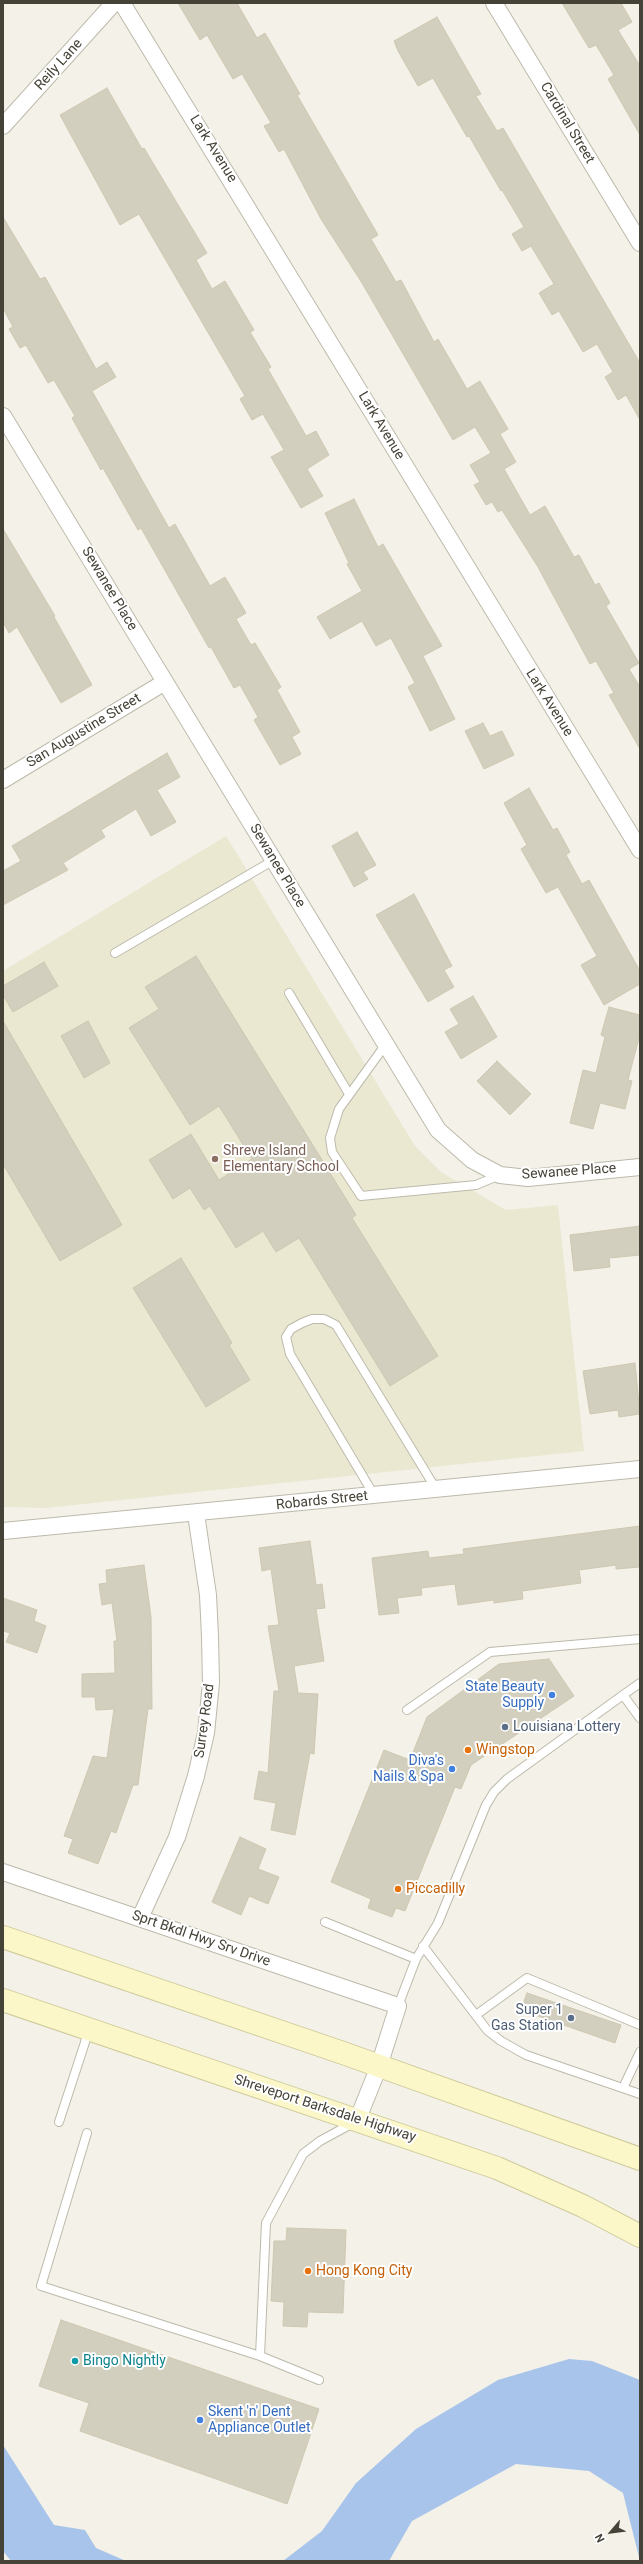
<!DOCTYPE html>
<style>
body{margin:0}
#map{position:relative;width:643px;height:2564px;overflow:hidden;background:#f3f1e8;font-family:Roboto,sans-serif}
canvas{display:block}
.frame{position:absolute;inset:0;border:4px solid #454237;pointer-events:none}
.north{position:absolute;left:591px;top:2512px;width:40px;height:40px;-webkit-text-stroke:3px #fff;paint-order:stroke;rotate:242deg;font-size:11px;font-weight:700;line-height:16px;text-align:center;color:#454237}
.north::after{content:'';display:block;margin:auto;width:14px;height:18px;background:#454237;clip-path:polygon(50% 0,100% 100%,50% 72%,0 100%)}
</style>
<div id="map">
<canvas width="643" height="2564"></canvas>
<div class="frame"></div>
<div class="north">N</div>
</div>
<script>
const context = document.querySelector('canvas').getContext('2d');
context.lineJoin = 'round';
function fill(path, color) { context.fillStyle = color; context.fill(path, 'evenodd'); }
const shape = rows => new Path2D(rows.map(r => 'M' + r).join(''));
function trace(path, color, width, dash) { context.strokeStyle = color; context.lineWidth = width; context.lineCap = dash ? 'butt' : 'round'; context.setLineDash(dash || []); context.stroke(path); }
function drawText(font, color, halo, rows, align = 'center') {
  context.font = font + ' Roboto,sans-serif'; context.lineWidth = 4; context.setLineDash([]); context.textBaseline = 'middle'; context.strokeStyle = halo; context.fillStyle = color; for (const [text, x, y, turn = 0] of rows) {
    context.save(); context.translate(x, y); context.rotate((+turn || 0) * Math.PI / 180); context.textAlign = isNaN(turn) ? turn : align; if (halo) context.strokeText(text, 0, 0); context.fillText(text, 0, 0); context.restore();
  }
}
const education = shape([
 [226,836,415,1146,441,1172,506,1210,558,1205,584,1451,46,1508,3,1507,3,971]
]);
const water = shape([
 [569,2359,592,2361,640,2380,640,2561,623,2493,589,2471,516,2464,412,2521,389,2561,283,2561,322,2531,356,2483,416,2429,498,2380],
 [3,2445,54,2525,85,2530,96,2548,126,2561,11,2561,3,2551]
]);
const building = shape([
 [178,3,237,3,257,38,265,33,300,94,297,95,378,235,371,239,396,282,401,280,434,342,438,339,467,389,480,381,508,429,500,434,516,462,504,469,530,515,545,506,574,557,579,555,595,585,599,583,610,603,606,606,639,663,629,669,640,687,640,749,609,695,614,693,596,661,590,664,538,567,502,510,498,512,492,502,486,505,474,485,480,482,470,465,491,453,475,427,453,440,362,283,321,219,284,149,279,152,264,126,271,123,242,74,233,79,207,35,200,40,178,3],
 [562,3,621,3,632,22,618,30,640,66,640,135,608,79,614,75,596,45,589,48,562,3],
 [437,17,481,94,476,96,497,131,503,128,640,363,640,420,626,395,618,400,605,377,613,372,597,344,583,352,559,311,552,315,539,293,554,284,531,246,522,251,512,234,524,227,502,190,501,191,469,136,467,137,433,78,418,86,398,51,394,41,437,17],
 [107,88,142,149,144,148,207,253,196,260,212,289,225,281,254,330,250,332,271,367,268,369,306,436,316,431,329,455,307,469,323,496,301,508,271,457,284,450,263,414,252,420,240,399,245,396,139,214,120,225,60,115,107,88],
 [3,217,40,279,45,277,96,369,107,362,116,377,92,391,169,528,175,524,210,586,225,577,246,613,236,619,251,645,255,643,281,687,277,690,300,732,292,737,301,754,280,765,254,720,258,717,240,685,234,688,211,647,209,648,141,528,138,530,103,468,101,470,72,418,75,416,54,380,48,383,26,345,20,348,9,329,13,327,3,308,3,217],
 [354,499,378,547,383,544,442,646,423,656,455,719,430,731,408,687,415,683,391,638,376,646,362,621,330,639,317,617,362,591,347,564,349,563,325,513,354,499],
 [3,529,55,616,54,617,92,685,61,703,17,627,9,633,3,622,3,529],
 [483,723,490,736,502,731,514,755,484,769,465,731,483,723],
 [167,753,180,777,157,790,176,822,151,836,136,809,101,830,105,837,63,863,68,870,3,905,3,871,21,861,12,846,167,753],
 [529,788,553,830,557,828,570,852,566,855,582,884,589,880,640,971,640,984,604,1005,581,965,597,956,558,887,546,893,521,849,527,845,504,803,529,788],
 [357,832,376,865,363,872,368,879,354,887,332,846,357,832],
 [414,894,452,966,444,970,454,987,428,1002,376,915,414,894],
 [196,956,356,1215,352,1218,438,1356,390,1386,299,1238,276,1252,263,1231,236,1248,210,1206,204,1210,190,1188,173,1199,149,1160,191,1134,219,1180,252,1159,219,1106,190,1125,129,1028,159,1009,145,987,196,956],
 [44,962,58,986,13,1012,3,995,3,986,44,962],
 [473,996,497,1037,461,1059,445,1032,459,1024,450,1009,473,996],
 [609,1007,640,1015,640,1034,628,1080,632,1081,625,1109,600,1103,593,1129,570,1123,583,1070,596,1073,605,1037,601,1035,609,1007],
 [3,1021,122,1225,60,1261,3,1164,3,1021],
 [88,1021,110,1063,84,1078,61,1036,88,1021],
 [497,1061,531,1094,510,1115,477,1081,497,1061],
 [640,1226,640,1255,609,1258,610,1267,574,1271,570,1235,640,1226],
 [181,1258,232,1343,229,1345,250,1380,206,1407,133,1288,181,1258],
 [635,1363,640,1414,619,1417,618,1410,590,1414,583,1371,635,1363],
 [640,1526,640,1567,616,1569,616,1565,579,1570,581,1583,522,1591,523,1599,494,1603,494,1600,458,1605,455,1584,421,1588,422,1595,397,1598,399,1613,379,1615,372,1558,428,1551,429,1558,464,1554,463,1549,640,1526],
 [310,1541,316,1585,322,1584,325,1608,316,1609,324,1661,294,1666,298,1693,318,1694,314,1754,310,1753,295,1835,271,1830,276,1803,254,1799,259,1771,268,1773,274,1691,279,1691,268,1626,279,1625,271,1569,262,1571,259,1548,310,1541],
 [144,1565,151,1617,152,1709,148,1709,138,1785,133,1785,116,1833,111,1831,98,1864,68,1853,73,1839,64,1836,93,1756,107,1758,114,1709,96,1710,95,1697,82,1697,82,1674,115,1673,114,1641,117,1641,112,1603,102,1605,99,1584,107,1583,106,1570,144,1565],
 [3,1598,37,1610,34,1621,46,1626,37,1653,6,1642,10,1633,3,1631,3,1598],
 [549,1659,574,1696,471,1765,461,1789,455,1787,405,1911,396,1908,392,1917,368,1908,371,1899,331,1882,384,1750,410,1760,427,1717,499,1664,549,1659],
 [240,1837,266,1849,258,1869,279,1877,268,1904,249,1896,241,1915,212,1902,240,1837],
 [527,1993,621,2025,615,2043,521,2010,527,1993],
 [287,2228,346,2230,343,2313,308,2312,307,2327,283,2326,284,2302,271,2301,274,2241,286,2241,287,2228],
 [61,2320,319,2409,287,2504,80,2431,89,2403,39,2386,61,2320]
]);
const lane = shape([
 [115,953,274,860],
 [289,993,349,1094],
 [386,1044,339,1109,330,1138,332,1152,361,1196,476,1185,500,1175],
 [374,1495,290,1354,286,1337,291,1329,302,1323,312,1319,324,1319,336,1325,436,1489],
 [623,1695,640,1683],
 [407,1710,490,1652,640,1639],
 [325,1922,416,1959],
 [423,1946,487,2030,501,2041,526,2055,640,2094],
 [398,2006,416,1959,438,1923,486,1805,494,1792,507,1779,623,1695,640,1718],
 [476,2015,527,1978,640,2025],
 [623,2088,640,2052],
 [59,2122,89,2030],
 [87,2133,41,2286,260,2356],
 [319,2380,260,2356,266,2223,303,2154,320,2141,353,2123]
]);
const street = shape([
 [122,3,640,850],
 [494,3,640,243],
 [3,126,114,3],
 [3,416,438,1130,472,1160,500,1175,528,1178,640,1167],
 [3,780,165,682],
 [3,1531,640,1469],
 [3,1872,398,2006,379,2066,357,2121],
 [140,1918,177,1837,196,1776,206,1733,211,1683,210,1636,208,1595,196,1514]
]);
const secondary = shape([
 [3,1937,343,2053,640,2159],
 [3,2000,497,2168,583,2206,640,2236]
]);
const markers = [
 [215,1159,4,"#8d6e63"],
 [552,1695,4,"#3f7fe0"],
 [505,1727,4,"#5c6f8a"],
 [468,1750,4,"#e8710a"],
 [452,1769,4,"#3f7fe0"],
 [398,1889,4,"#e8710a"],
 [571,2018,4,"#5c6f8a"],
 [308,2271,4,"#e8710a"],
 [75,2361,4,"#0f9aa8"],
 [200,2420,4,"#3f7fe0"]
];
const streetNames = [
 ["Reily Lane",59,65,-48],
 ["Cardinal Street",567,123,59],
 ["Lark Avenue",213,149,58],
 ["Lark Avenue",381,426,59],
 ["Sewanee Place",109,589,59],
 ["Lark Avenue",549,703,58],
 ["San Augustine Street",84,731,-31],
 ["Sewanee Place",277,866,59],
 ["Sewanee Place",569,1172,-4],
 ["Robards Street",322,1501,-6],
 ["Surrey Road",205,1721,-82],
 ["Sprt Bkdl Hwy Srv Drive",201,1939,19],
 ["Shreveport Barksdale Highway",325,2109,18]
];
const educationNames = [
 ["Shreve Island",223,1151],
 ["Elementary School",223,1167]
];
const shopNames = [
 ["State Beauty",544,1687],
 ["Supply",544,1703],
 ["Diva's",444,1761],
 ["Nails & Spa",444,1777],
 ["Skent 'n' Dent",208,2412,"left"],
 ["Appliance Outlet",208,2428,"left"]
];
const serviceNames = [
 ["Louisiana Lottery",513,1727],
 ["Super 1",563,2010,"right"],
 ["Gas Station",563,2026,"right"]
];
const foodNames = [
 ["Wingstop",476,1750],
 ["Piccadilly",406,1889],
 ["Hong Kong City",316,2271]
];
const cultureNames = [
 ["Bingo Nightly",83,2361]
];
fill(education, '#ebe8d2');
fill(water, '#a8c4eb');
fill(building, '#d3cfbe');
trace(building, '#cec7b1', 1);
trace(lane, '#bdbaab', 10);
trace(street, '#bdbaab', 18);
trace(secondary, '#cfca9a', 24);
trace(lane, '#fff', 8);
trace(street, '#fff', 16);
trace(secondary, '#fbf7c9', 22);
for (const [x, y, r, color] of markers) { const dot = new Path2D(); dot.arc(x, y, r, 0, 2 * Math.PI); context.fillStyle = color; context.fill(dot); trace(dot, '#fff', 1.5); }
drawText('14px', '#454237', '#fff', streetNames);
drawText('14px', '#785e54', '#fff', educationNames, 'left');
drawText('14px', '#366cbe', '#fff', shopNames, 'right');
drawText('14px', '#4e5e75', '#fff', serviceNames, 'left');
drawText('14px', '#c56008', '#fff', foodNames, 'left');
drawText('14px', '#0d838f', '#fff', cultureNames, 'left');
</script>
